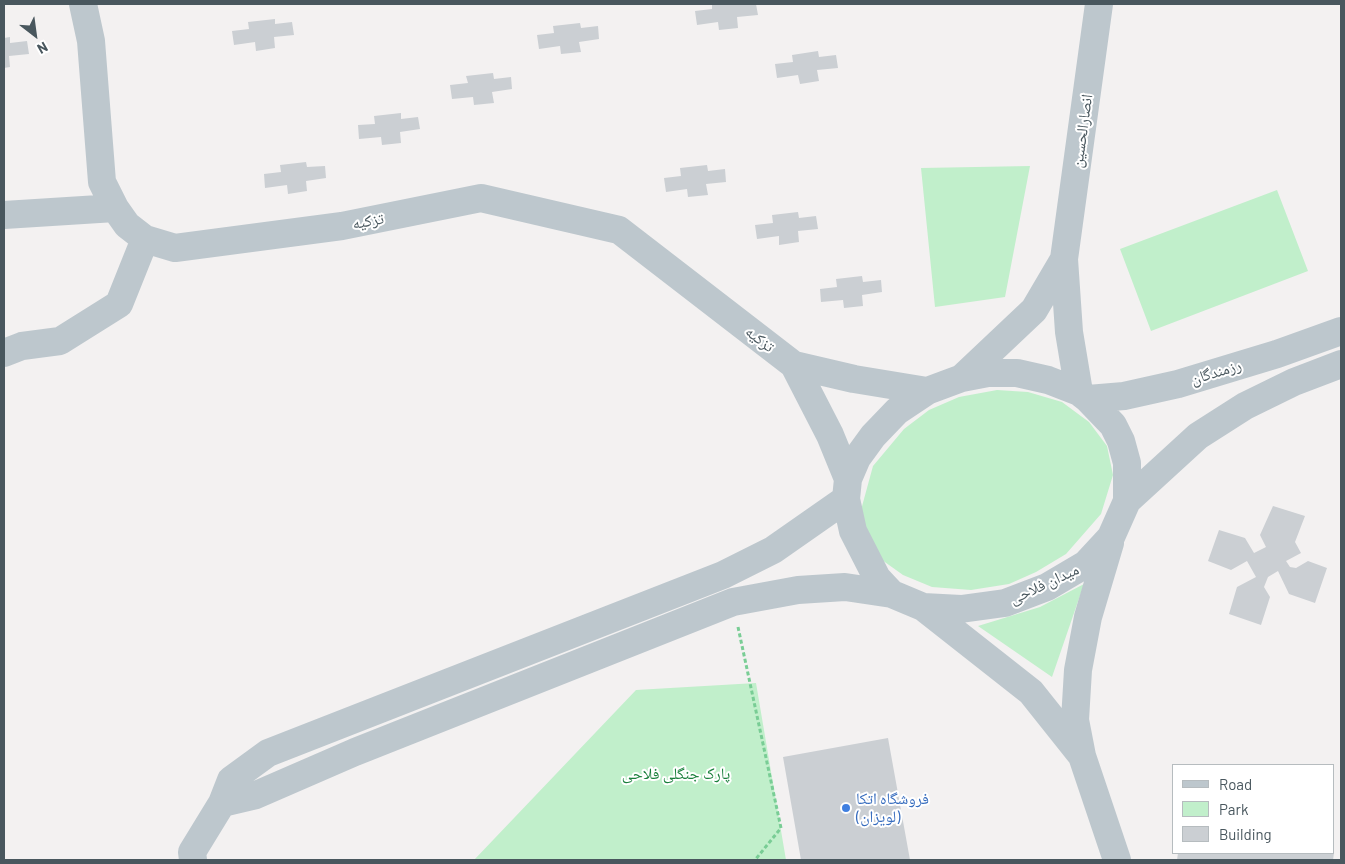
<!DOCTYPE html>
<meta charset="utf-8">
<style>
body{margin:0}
#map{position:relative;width:1345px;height:864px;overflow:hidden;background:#f3f1f1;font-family:Barlow,sans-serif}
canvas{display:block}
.frame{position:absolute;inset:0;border:5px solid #49575e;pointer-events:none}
.legend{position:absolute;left:1172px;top:764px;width:162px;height:90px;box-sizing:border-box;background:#fff;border:1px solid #b6bcbf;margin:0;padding:6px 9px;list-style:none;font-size:15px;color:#49575e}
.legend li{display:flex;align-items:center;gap:10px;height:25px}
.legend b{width:25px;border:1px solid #b6bcbf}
.north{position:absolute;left:10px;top:10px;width:50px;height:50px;-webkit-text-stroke:4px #fff;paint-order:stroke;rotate:150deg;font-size:14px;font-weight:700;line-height:20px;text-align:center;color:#49575e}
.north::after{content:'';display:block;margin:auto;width:18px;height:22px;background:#49575e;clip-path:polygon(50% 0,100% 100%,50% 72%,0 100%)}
</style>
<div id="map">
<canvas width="1345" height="864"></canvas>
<div class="frame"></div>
<ul class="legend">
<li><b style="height:6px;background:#bdc7cd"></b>Road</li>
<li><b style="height:14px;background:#c1efcb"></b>Park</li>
<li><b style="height:14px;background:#cbcfd3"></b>Building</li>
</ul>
<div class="north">N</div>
</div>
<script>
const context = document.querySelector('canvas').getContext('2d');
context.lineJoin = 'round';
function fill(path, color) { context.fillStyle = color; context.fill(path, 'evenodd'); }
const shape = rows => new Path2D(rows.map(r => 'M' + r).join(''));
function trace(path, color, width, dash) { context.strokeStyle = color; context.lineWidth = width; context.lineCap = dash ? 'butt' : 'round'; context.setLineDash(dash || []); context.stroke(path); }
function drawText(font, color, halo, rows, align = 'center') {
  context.font = font + ' Barlow,"Noto Naskh Arabic",sans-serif'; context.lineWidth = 4; context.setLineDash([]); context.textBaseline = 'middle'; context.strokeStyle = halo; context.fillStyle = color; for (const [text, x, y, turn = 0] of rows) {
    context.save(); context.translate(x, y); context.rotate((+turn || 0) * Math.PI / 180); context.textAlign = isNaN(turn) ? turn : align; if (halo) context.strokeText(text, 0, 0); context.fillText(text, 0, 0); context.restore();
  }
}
const green = shape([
 [1030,166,1005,297,935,307,921,168],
 [1277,190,1308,271,1151,331,1120,249],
 [997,390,1028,392,1062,402,1089,422,1107,446,1113,475,1101,514,1066,554,1036,572,1009,584,971,590,932,587,903,575,882,560,869,537,861,510,873,466,904,429,929,410,959,397],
 [1084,584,1052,677,978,626,1040,607],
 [756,683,786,860,474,860,636,690]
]);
const building = shape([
 [712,4,756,4,758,15,737,17,738,28,719,30,718,22,697,25,695,11,712,9],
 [275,19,275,24,292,22,294,35,274,37,275,48,256,51,255,42,234,45,232,31,249,29,248,22],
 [580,23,581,28,598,26,599,39,579,42,581,52,561,54,560,46,539,49,537,35,554,33,553,26],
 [10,37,10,43,27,41,29,54,9,56,10,67,4,68,4,38],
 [818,51,819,57,836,55,838,68,817,70,819,81,800,84,798,75,777,78,775,64,793,62,792,55],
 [493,73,494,79,511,77,512,89,492,92,494,103,474,105,473,97,452,99,450,85,468,83,466,76],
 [401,113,401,119,418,117,420,129,400,132,401,143,382,145,381,137,359,139,358,125,375,124,374,116],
 [306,162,307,167,325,166,326,178,306,181,307,191,288,194,287,185,265,188,264,174,281,172,280,165],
 [707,165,708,171,725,169,726,182,706,184,708,195,688,197,687,189,666,192,664,178,681,176,680,168],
 [798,212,799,218,816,216,818,229,798,231,799,242,779,245,779,236,757,239,755,225,773,223,772,215],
 [862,276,863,282,881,280,882,292,862,295,863,306,844,308,843,300,821,302,820,289,837,287,836,279],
 [1273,506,1305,516,1295,542,1301,553,1286,561,1290,567,1296,568,1308,561,1327,568,1315,603,1289,594,1278,571,1268,577,1264,587,1270,597,1261,625,1229,614,1237,587,1256,577,1247,561,1231,570,1208,561,1219,530,1245,538,1254,553,1266,547,1260,535],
 [888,738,910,860,801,860,783,757],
 [1178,853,1334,853,1333,860,1177,860]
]);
const path = shape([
 [738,627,781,828,755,860]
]);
const minor = shape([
 [83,4,91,41,102,182,115,208,127,225,145,239,175,248,342,226,481,198,619,230,794,365],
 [4,215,115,208],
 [4,353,22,346,60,341,119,304,145,239],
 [962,378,1034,310,1064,259],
 [1079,392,1069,332,1064,259,1099,4],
 [1088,399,1124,396,1178,384,1277,354,1341,331],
 [848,479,857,458,873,436,897,411,927,391,962,378,988,373,1017,373,1048,380,1079,392,1088,399,1113,425,1121,441,1127,463,1127,501,1111,537,1086,564,1047,587,1005,603,961,609,923,607,892,594,877,578,853,531,846,499,848,479,830,435,794,365,854,379,927,391],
 [1127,501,1198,436,1245,406,1294,382,1341,364],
 [923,607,1031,692,1082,756,1075,720,1078,670,1088,617,1110,543],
 [1082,756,1117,860],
 [222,803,256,795,355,752,733,602,798,590,845,587,892,594],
 [193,860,192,852,222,803,231,780,268,753,723,575,773,550,846,499]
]);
const markers = [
 [846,808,5,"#3f7fe0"]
];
const streetNames = [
 ["انصارالحسین",1082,131,-82],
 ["تزکیه",368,221,-11],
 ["تزکیه",760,339,38],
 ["رزمندگان",1216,372,-17],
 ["میدان فلاحی",1044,584,-25]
];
const parkNames = [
 ["پارک جنگلی فلاحی",676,774]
];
const shopNames = [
 ["فروشگاه اتکا",856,799],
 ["(لویزان)",856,817]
];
fill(green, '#c1efcb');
fill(building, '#cbcfd3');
trace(path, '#79cd95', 3, [4, 2.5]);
trace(minor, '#bdc7cd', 28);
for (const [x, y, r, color] of markers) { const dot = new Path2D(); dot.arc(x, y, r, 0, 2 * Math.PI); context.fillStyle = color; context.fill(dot); trace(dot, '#fff', 2); }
drawText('16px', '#49575e', '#fff', streetNames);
drawText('16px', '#197f3b', '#fff', parkNames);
drawText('16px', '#366cbe', '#fff', shopNames, 'left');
</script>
